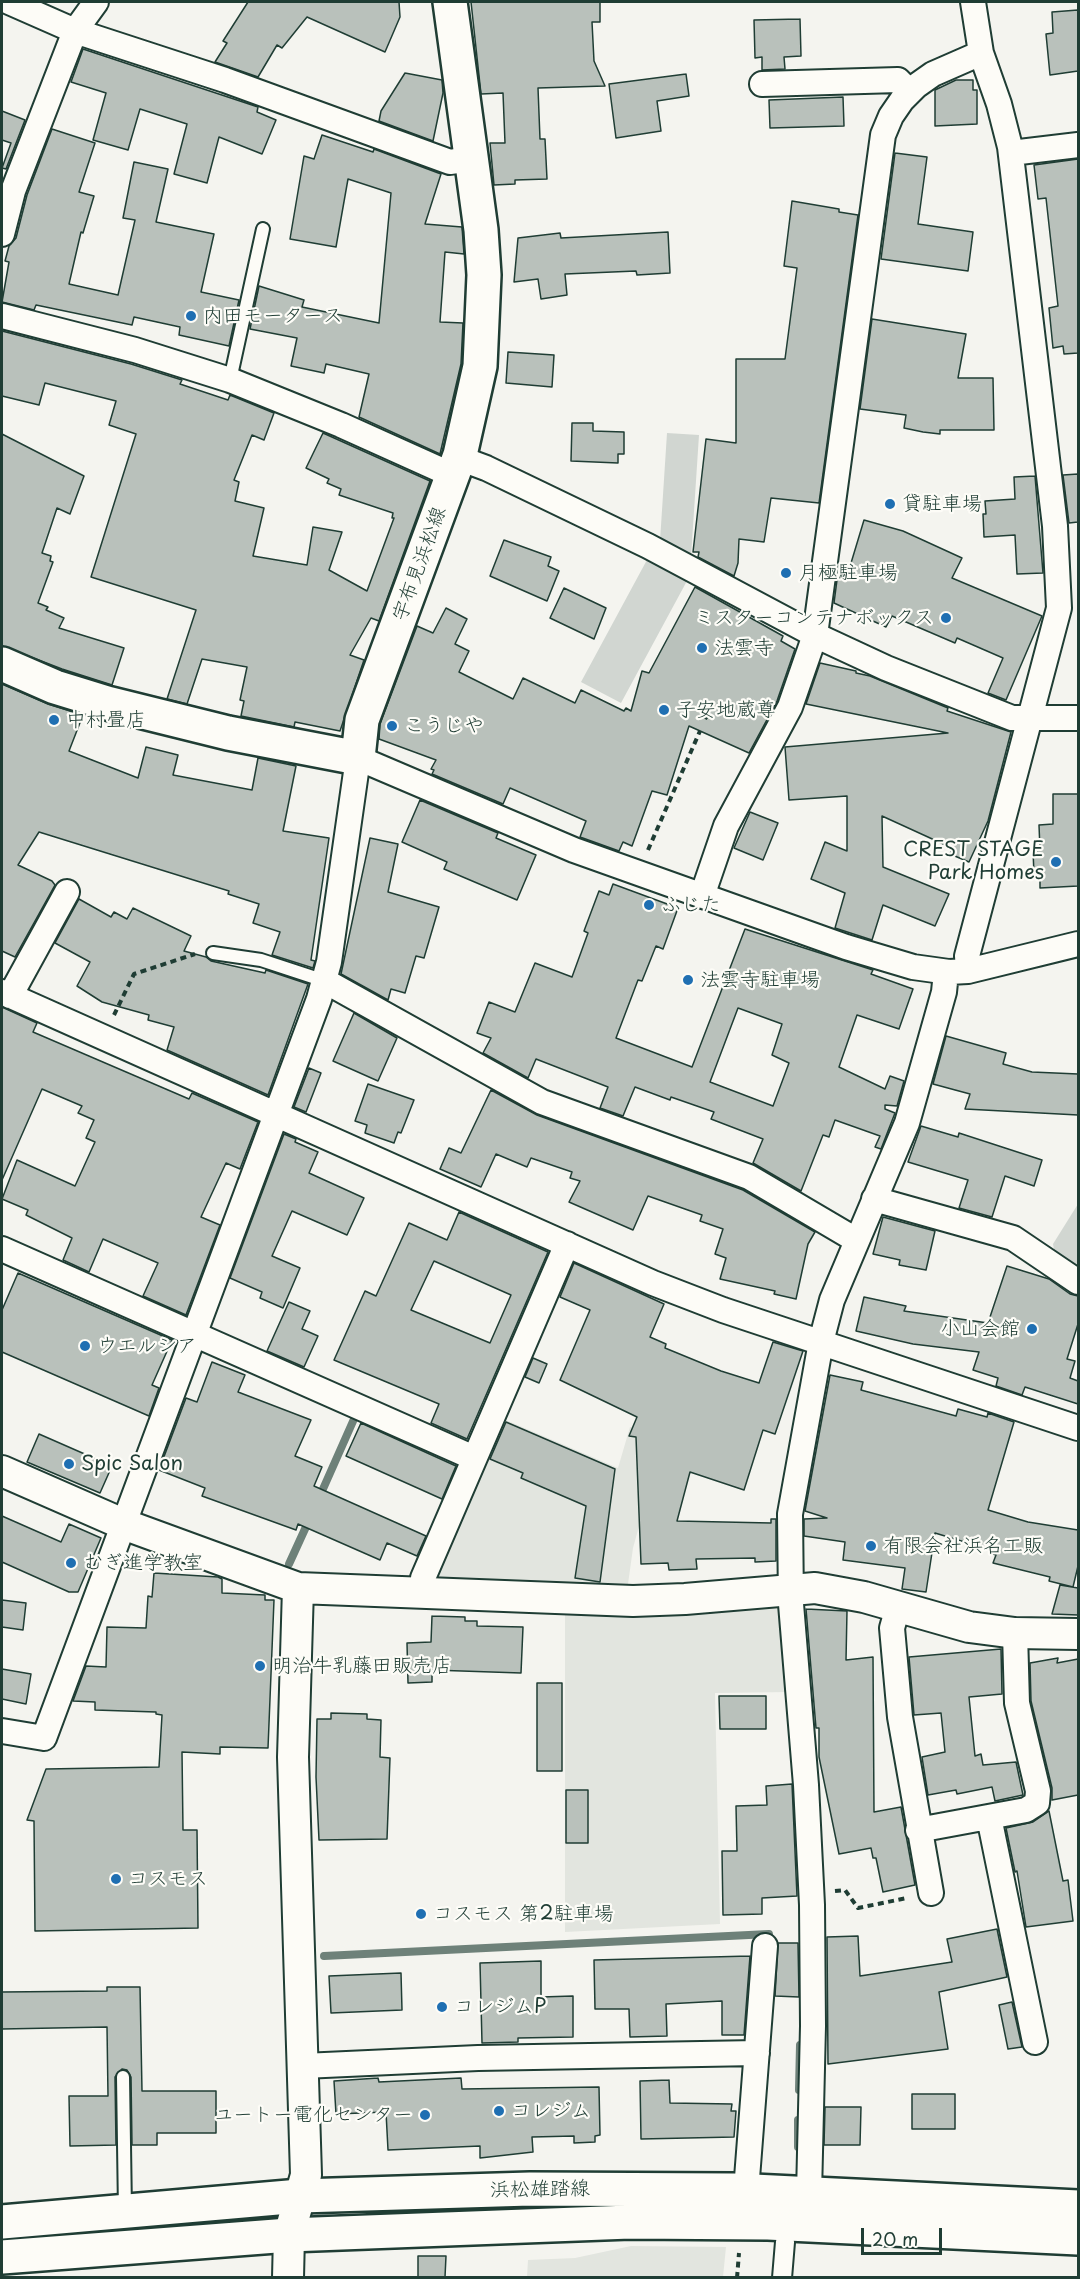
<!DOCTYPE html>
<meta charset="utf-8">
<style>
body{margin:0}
#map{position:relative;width:1080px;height:2279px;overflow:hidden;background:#f4f4ef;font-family:"Playpen Sans",sans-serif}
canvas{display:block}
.frame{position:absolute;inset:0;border:3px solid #1f3d34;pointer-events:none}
.scale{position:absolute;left:861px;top:2228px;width:81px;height:27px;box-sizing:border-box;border:3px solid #1f3d34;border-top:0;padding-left:8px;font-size:18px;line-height:21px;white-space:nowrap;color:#1f3d34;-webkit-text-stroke:4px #fdfcf7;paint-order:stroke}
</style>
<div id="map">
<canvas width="1080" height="2279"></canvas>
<div class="frame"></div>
<div class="scale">20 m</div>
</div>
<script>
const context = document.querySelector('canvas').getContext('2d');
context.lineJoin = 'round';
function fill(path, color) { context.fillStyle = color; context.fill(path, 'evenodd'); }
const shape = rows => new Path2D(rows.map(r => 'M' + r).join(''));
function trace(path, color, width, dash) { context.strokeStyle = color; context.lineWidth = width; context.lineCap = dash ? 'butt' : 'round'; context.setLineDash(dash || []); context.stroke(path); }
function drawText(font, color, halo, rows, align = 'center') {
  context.font = font + ' "Playpen Sans","Klee One",sans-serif'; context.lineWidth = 4.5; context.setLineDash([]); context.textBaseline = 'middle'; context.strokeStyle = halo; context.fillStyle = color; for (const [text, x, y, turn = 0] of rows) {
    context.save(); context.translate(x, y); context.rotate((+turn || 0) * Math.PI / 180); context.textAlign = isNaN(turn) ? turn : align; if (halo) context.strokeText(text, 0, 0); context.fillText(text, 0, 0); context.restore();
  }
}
const built = shape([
 [501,1418,618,1468,630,1427,664,1436,633,1548,628,1584,438,1578,434,1572],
 [776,1606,783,1612,790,1692,715,1693,720,1924,565,1932,565,1615,660,1617],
 [631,2246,726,2247,723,2277,527,2277,528,2260,575,2258]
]);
const green = shape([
 [667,433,699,435,691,557,660,541],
 [648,558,688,579,621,703,581,682],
 [1078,1204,1078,1274,1055,1255,1053,1244]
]);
const stream = shape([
 [319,1498,354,1419],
 [289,1564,310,1518],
 [324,1956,769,1934],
 [799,2090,800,2045],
 [798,2147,798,2120]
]);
const building = shape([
 [248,2,399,2,400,17,385,52,307,17,282,48,277,45,258,77,215,62,227,43,223,41,248,2],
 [471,2,600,2,600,22,592,22,594,61,605,86,538,88,540,139,545,139,547,179,515,180,515,184,494,185,490,143,505,143,503,93,481,94,471,2],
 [1078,10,1078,71,1050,75,1046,34,1053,33,1052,12,1078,10],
 [800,19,801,56,784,57,785,69,762,70,762,57,755,58,754,20,800,19],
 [83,49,258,107,257,112,276,120,262,154,219,137,207,183,174,174,187,124,140,109,128,150,93,140,106,93,71,82,83,49],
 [405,73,442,80,443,93,433,141,379,121,381,111,405,73],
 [686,74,689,96,657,101,661,131,616,138,609,84,686,74],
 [956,80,973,80,973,90,977,90,977,124,935,126,935,90,956,80],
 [843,97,844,126,770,128,769,100,843,97],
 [2,111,25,120,6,169,2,168,11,143,2,140,2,111],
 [52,129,95,143,79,192,94,196,83,233,81,232,69,284,118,295,135,220,123,218,134,162,168,169,156,222,214,234,201,292,239,300,229,346,179,335,180,327,134,317,132,325,36,305,34,310,2,302,9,262,5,261,9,246,16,238,27,195,52,129],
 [322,135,373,152,374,149,441,174,425,224,462,227,464,254,445,252,440,322,463,323,461,364,440,454,359,417,369,374,326,364,324,373,291,366,297,338,250,329,259,286,304,300,302,307,379,323,391,193,348,179,336,247,290,239,304,156,314,159,322,135],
 [895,153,927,157,918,224,973,232,968,271,881,259,895,153],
 [1078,159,1078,353,1064,354,1063,346,1053,348,1049,308,1058,306,1046,198,1038,199,1034,165,1078,159],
 [792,201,839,209,839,212,858,215,819,503,771,498,764,542,739,539,738,563,734,576,698,557,699,552,693,552,706,439,736,443,736,359,785,359,797,268,784,266,792,201],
 [668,232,670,273,637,275,636,271,565,274,567,295,541,299,538,279,514,282,518,238,560,233,561,238,668,232],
 [872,319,966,334,958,378,993,378,994,430,940,430,940,434,923,432,904,428,906,415,860,409,872,319],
 [2,331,131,364,182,380,180,384,228,400,230,395,274,413,264,440,252,435,234,480,239,482,235,501,264,508,253,556,307,565,313,527,342,532,329,570,367,591,394,518,392,518,393,513,339,495,341,489,327,483,329,479,306,468,323,433,430,481,379,621,371,618,350,655,364,660,340,731,295,722,294,727,241,716,244,701,240,700,247,667,202,659,187,704,167,699,196,610,91,577,136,434,109,425,116,401,45,383,39,405,2,396,2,331],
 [508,352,554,355,552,387,506,383,508,352],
 [572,423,593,423,593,431,624,432,624,454,618,454,618,463,571,461,572,423],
 [2,434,84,476,70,514,57,508,42,553,51,556,50,561,53,562,38,603,48,607,46,610,64,618,59,628,124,648,112,685,62,669,2,646,2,434],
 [1078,474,1078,522,1069,523,1063,475,1078,474],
 [1035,476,1043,573,1017,574,1015,535,984,537,983,514,986,514,985,501,1015,499,1014,477,1035,476],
 [864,520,903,531,962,558,952,578,1042,616,1006,700,988,693,1003,658,957,638,955,643,892,616,886,627,834,603,837,580,842,570,848,573,864,520],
 [504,540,551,557,548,566,559,571,547,601,490,576,504,540],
 [695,587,783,636,781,641,795,649,777,701,749,753,689,726,667,795,652,791,632,846,623,842,619,851,580,837,586,821,510,788,503,804,432,774,434,770,431,769,436,760,379,739,380,724,417,626,433,633,446,608,467,619,455,644,469,651,459,672,513,699,523,678,575,703,581,690,624,711,626,708,631,711,642,671,649,673,695,587],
 [564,588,606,608,594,639,550,618,564,588],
 [820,663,856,671,856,673,870,676,948,708,947,711,1011,732,988,821,969,862,950,854,952,848,882,816,883,867,949,894,935,926,883,905,872,940,835,928,845,893,811,879,825,842,847,851,847,796,789,800,785,747,948,733,806,704,820,663],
 [2,684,48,704,83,715,69,751,138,778,146,747,178,755,173,775,252,790,258,758,296,766,283,831,329,838,311,960,315,961,313,968,272,955,280,932,253,923,259,904,228,894,229,891,39,832,18,865,52,881,55,885,15,957,2,951,2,684],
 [1053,794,1078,794,1078,886,1040,888,1040,873,1034,874,1033,851,1040,850,1039,825,1053,824,1053,794],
 [420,800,498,833,496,838,536,855,517,900,444,869,447,862,402,842,420,800],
 [750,812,778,823,763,860,734,848,750,812],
 [370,838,398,844,388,892,439,907,424,958,416,956,405,993,391,989,388,1000,341,974,370,838],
 [613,884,678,908,663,949,656,946,642,981,638,980,616,1038,692,1067,745,929,873,970,871,974,913,989,899,1029,857,1015,839,1067,885,1089,890,1076,904,1081,897,1106,885,1105,885,1109,895,1113,881,1149,875,1147,880,1136,835,1120,829,1137,823,1135,801,1191,753,1163,763,1139,711,1119,714,1112,671,1097,670,1100,635,1087,623,1116,600,1108,608,1087,536,1059,528,1078,483,1053,491,1038,477,1033,489,1002,515,1012,535,963,572,977,588,933,584,931,599,891,609,895,613,884],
 [738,1008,782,1024,772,1055,789,1063,773,1106,710,1082,738,1008],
 [79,899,111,917,114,912,127,919,133,908,191,936,184,951,206,957,211,961,265,973,266,970,308,984,268,1095,167,1050,174,1027,148,1020,149,1015,102,1002,77,986,90,962,55,943,79,899],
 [2,1007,37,1023,33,1032,189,1099,192,1093,258,1122,240,1169,226,1163,201,1217,220,1225,186,1315,143,1296,158,1263,103,1239,89,1272,63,1260,72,1238,26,1215,28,1210,2,1199,17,1160,75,1186,95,1142,86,1138,94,1120,78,1113,82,1106,42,1089,2,1180,2,1007],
 [354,1013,397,1038,378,1081,333,1061,354,1013],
 [946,1036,1006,1053,1003,1064,1032,1072,1078,1074,1078,1115,965,1109,970,1094,933,1084,946,1036],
 [309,1068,321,1073,306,1112,294,1107,309,1068],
 [368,1084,414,1100,401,1133,398,1132,394,1143,365,1133,367,1125,355,1121,368,1084],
 [491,1090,537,1115,743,1190,815,1232,808,1244,796,1299,774,1294,775,1291,720,1279,726,1258,715,1254,723,1229,700,1221,702,1215,648,1196,633,1230,569,1202,580,1181,570,1178,572,1172,531,1158,527,1167,496,1154,481,1187,440,1169,449,1148,461,1153,491,1090],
 [921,1126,958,1137,959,1133,1042,1160,1034,1186,1005,1176,992,1217,959,1208,968,1180,908,1162,921,1126],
 [284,1134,296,1139,295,1142,318,1152,309,1173,364,1198,347,1235,292,1211,272,1256,300,1268,283,1308,260,1298,262,1292,230,1278,284,1134],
 [459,1212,548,1252,467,1439,431,1423,439,1404,334,1360,365,1291,376,1296,409,1223,447,1240,459,1212],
 [434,1261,511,1295,490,1343,411,1310,434,1261],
 [883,1217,935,1231,926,1270,899,1265,900,1260,873,1254,883,1217],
 [574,1263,664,1304,650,1337,666,1344,665,1348,721,1371,759,1383,773,1342,803,1351,775,1434,763,1430,744,1490,690,1472,677,1521,771,1523,771,1519,776,1519,776,1561,755,1562,755,1558,696,1559,697,1569,669,1570,668,1563,641,1564,636,1437,629,1436,637,1417,560,1380,590,1310,560,1297,574,1263],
 [1007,1266,1049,1279,1070,1294,1078,1296,1078,1324,1067,1359,1075,1361,1070,1378,1078,1381,1078,1404,1025,1387,1022,1395,996,1386,998,1378,973,1370,979,1352,913,1344,856,1331,864,1297,906,1306,904,1311,988,1323,1007,1266],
 [18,1273,172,1340,152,1385,159,1388,149,1416,2,1352,2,1310,18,1273],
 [289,1302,310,1311,302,1329,318,1336,304,1367,267,1351,289,1302],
 [533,1358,547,1364,539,1383,525,1377,533,1358],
 [212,1362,245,1375,238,1392,311,1420,295,1456,322,1467,314,1486,426,1536,417,1556,387,1543,380,1560,298,1524,296,1530,202,1496,205,1488,159,1470,186,1398,197,1402,212,1362],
 [830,1375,863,1382,861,1390,956,1416,958,1409,987,1417,988,1413,1014,1422,988,1510,1028,1522,1078,1530,1078,1566,1073,1587,1049,1581,1050,1577,993,1563,996,1555,990,1553,991,1550,935,1533,926,1592,902,1589,905,1568,843,1560,845,1542,804,1536,804,1519,827,1518,805,1511,830,1375],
 [506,1422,615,1469,600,1582,575,1578,586,1506,521,1478,523,1473,490,1459,506,1422],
 [361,1423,456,1466,442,1499,346,1456,361,1423],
 [39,1434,112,1466,100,1493,27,1462,39,1434],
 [2,1516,61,1542,69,1524,101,1538,78,1592,69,1592,2,1562,2,1516],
 [154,1573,218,1577,222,1579,222,1593,265,1595,265,1600,274,1600,268,1748,220,1747,220,1754,182,1752,183,1830,197,1830,198,1928,35,1931,34,1821,27,1820,46,1769,159,1767,162,1715,156,1714,156,1712,95,1710,95,1702,73,1701,86,1666,106,1667,107,1627,146,1628,148,1596,152,1597,154,1573],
 [1060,1585,1078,1588,1078,1615,1052,1614,1060,1585],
 [2,1600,26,1603,23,1630,2,1627,2,1600],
 [806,1609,847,1611,846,1660,873,1657,874,1812,901,1807,915,1885,883,1892,876,1858,873,1858,871,1848,839,1854,819,1757,819,1728,816,1728,806,1609],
 [432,1616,465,1617,465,1621,477,1621,477,1626,523,1627,521,1673,432,1670,432,1682,408,1683,407,1643,431,1642,432,1616],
 [1001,1649,1002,1694,969,1697,975,1756,981,1754,983,1765,1016,1762,1023,1795,995,1801,992,1787,957,1794,956,1790,928,1795,922,1757,945,1752,941,1713,914,1715,909,1657,1001,1649],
 [1058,1658,1057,1663,1078,1659,1078,1795,1052,1800,1052,1788,1031,1701,1030,1663,1058,1658],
 [2,1669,31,1674,26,1704,2,1699,2,1669],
 [537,1683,562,1683,562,1771,537,1771,537,1683],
 [719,1696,766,1696,766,1729,720,1729,719,1696],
 [331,1713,367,1714,367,1719,381,1720,380,1757,390,1758,387,1839,319,1840,316,1777,317,1719,331,1719,331,1713],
 [792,1784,797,1896,762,1898,762,1914,723,1915,722,1851,737,1851,736,1806,767,1805,766,1786,792,1784],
 [566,1790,588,1790,588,1843,566,1843,566,1790],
 [1049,1811,1063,1881,1068,1880,1073,1921,1026,1927,1017,1871,1015,1872,1006,1828,1033,1822,1049,1811],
 [997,1929,1007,1977,939,1992,948,2049,828,2064,827,1937,858,1936,860,1976,952,1962,947,1939,997,1929],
 [778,1943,798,1943,799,1997,775,1996,778,1943],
 [750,1956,744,2035,722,2035,722,2001,666,2004,667,2036,630,2037,629,2009,595,2009,594,1960,750,1956],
 [541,1961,541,1997,573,1996,573,2037,518,2038,518,2042,482,2043,480,1963,541,1961],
 [401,1973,402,2010,331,2013,329,1976,401,1973],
 [107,1987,140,1987,142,2091,216,2091,216,2133,157,2133,157,2145,132,2145,131,2077,127,2070,122,2069,115,2077,116,2145,70,2146,69,2096,108,2096,107,2027,2,2029,2,1992,107,1991,107,1987],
 [1012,2002,1022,2047,1008,2049,999,2005,1012,2002],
 [378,2078,379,2082,461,2078,462,2089,599,2087,600,2135,595,2136,595,2142,574,2143,574,2136,532,2137,533,2152,480,2158,480,2146,388,2150,386,2112,336,2114,334,2081,378,2078],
 [669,2080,670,2103,732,2104,731,2111,736,2111,734,2137,641,2139,640,2081,669,2080],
 [912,2094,955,2094,955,2129,912,2129,912,2094],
 [825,2107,861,2107,860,2145,824,2145,825,2107],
 [418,2256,446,2256,445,2277,418,2277,418,2256]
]);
const path = shape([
 [705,719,709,713],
 [648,850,700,731],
 [114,1015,134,974,195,954],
 [835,1891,845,1890,858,1908,907,1898],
 [737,2278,739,2253]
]);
const service = shape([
 [230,380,263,229],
 [213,953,261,960,325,981],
 [123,2077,125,2211]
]);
const pedestrian = shape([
 [782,2278,785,2242]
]);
const minor = shape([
 [9,2,75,31,225,80,450,162,471,159],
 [762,84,898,80,910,92],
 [1011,153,1078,145],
 [2,234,13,191,75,31,96,2],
 [2,316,135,350,230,380,341,425,452,475],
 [459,458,486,468,648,546,815,635,886,668,1012,718,1078,718],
 [702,896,726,826,790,707,815,635,883,135,891,116,902,100,916,86,933,74,981,53],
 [968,971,967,956,1059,608,1055,526,1010,147,999,104,981,53,973,2],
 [325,981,542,1102,749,1177,856,1240],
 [2,992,653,1283,723,1310,1078,1428],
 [10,996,67,892],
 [874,1199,1013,1238,1078,1282],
 [2,1249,474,1458],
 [422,1594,423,1578,567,1244],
 [898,1607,892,1628,900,1717,931,1893],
 [2,1731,44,1738,319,999,329,962,358,758,574,850,846,947,913,967,949,972,968,971,1078,944],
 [989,1817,1035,2042],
 [918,1830,1026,1810,1037,1803,1038,1791,1017,1703,1015,1633],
 [303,2066,478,2058,757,2053],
 [746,2191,765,1946],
 [809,2194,813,2026,812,1905,806,1785,791,1604,790,1514,821,1342,832,1300,907,1123,944,992,946,972]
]);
const tertiary = shape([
 [2,1471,123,1524,298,1588,633,1601,685,1599,815,1588,864,1597,969,1627,1015,1633,1078,1634],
 [288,2278,289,2235,306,2175,293,1757,298,1588]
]);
const secondary = shape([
 [2,664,55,687,107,703,228,733,358,758,362,720,460,455,480,366,484,275,481,230,450,2]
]);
const primary = shape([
 [2,2222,300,2196,530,2189,733,2190,1078,2207],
 [2,2257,289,2235,630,2222,768,2223,1078,2238]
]);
const markers = [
 [191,316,6,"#1f6fb2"],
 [890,504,6,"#1f6fb2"],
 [786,573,6,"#1f6fb2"],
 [946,618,6,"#1f6fb2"],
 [702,648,6,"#1f6fb2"],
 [664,710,6,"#1f6fb2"],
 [54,720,6,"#1f6fb2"],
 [392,726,6,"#1f6fb2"],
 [1056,862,6,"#1f6fb2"],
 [649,905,6,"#1f6fb2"],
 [688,980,6,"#1f6fb2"],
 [1032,1329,6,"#1f6fb2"],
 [85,1346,6,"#1f6fb2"],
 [69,1464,6,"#1f6fb2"],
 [871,1546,6,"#1f6fb2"],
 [71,1563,6,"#1f6fb2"],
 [260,1666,6,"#1f6fb2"],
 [116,1879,6,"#1f6fb2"],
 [421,1914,6,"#1f6fb2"],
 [442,2007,6,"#1f6fb2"],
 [499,2111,6,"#1f6fb2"],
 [425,2115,6,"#1f6fb2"]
];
const poiNames = [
 ["内田モータース",203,316],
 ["貸駐車場",902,504],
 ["月極駐車場",798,573],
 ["ミスターコンテナボックス",934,618,"right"],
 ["法雲寺",714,648],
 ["子安地蔵尊",676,710],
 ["中村畳店",66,720],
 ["こうじや",404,726],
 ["CREST STAGE",1044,850,"right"],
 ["Park Homes",1044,873,"right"],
 ["ふじた",661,905],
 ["法雲寺駐車場",700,980],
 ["小山会館",1020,1329,"right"],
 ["ウエルシア",97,1346],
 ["Spic Salon",81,1464],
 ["有限会社浜名工販",883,1546],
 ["むぎ進学教室",83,1563],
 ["明治牛乳藤田販売店",272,1666],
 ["コスモス",128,1879],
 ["コスモス 第2駐車場",433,1914],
 ["コレジムP",454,2007],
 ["コレジム",511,2111],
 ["ユートー電化センター",413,2115,"right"]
];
const streetNames = [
 ["宇布見浜松線",420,564,-70],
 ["浜松雄踏線",540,2190,-1]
];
fill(built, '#e2e5df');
fill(green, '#d1d6d1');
trace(stream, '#6e8179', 8);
fill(building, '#b9c1bb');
trace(building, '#1f3d34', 1.5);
trace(service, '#1f3d34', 16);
trace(pedestrian, '#1f3d34', 22);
trace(minor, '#1f3d34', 28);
trace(tertiary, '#1f3d34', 34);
trace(secondary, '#1f3d34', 38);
trace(primary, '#1f3d34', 38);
trace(path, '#1f3d34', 4, [6, 4.5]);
trace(service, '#fdfcf7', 12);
trace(pedestrian, '#fdfcf7', 18);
trace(minor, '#fdfcf7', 24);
trace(tertiary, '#fdfcf7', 30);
trace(secondary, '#fdfcf7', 33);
trace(primary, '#fdfcf7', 33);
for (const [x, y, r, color] of markers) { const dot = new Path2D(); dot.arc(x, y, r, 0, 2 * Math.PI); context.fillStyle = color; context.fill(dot); trace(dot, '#fdfcf7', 2); }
drawText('20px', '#1f3d34', '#fdfcf7', poiNames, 'left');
drawText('20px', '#1f3d34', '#fdfcf7', streetNames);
</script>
